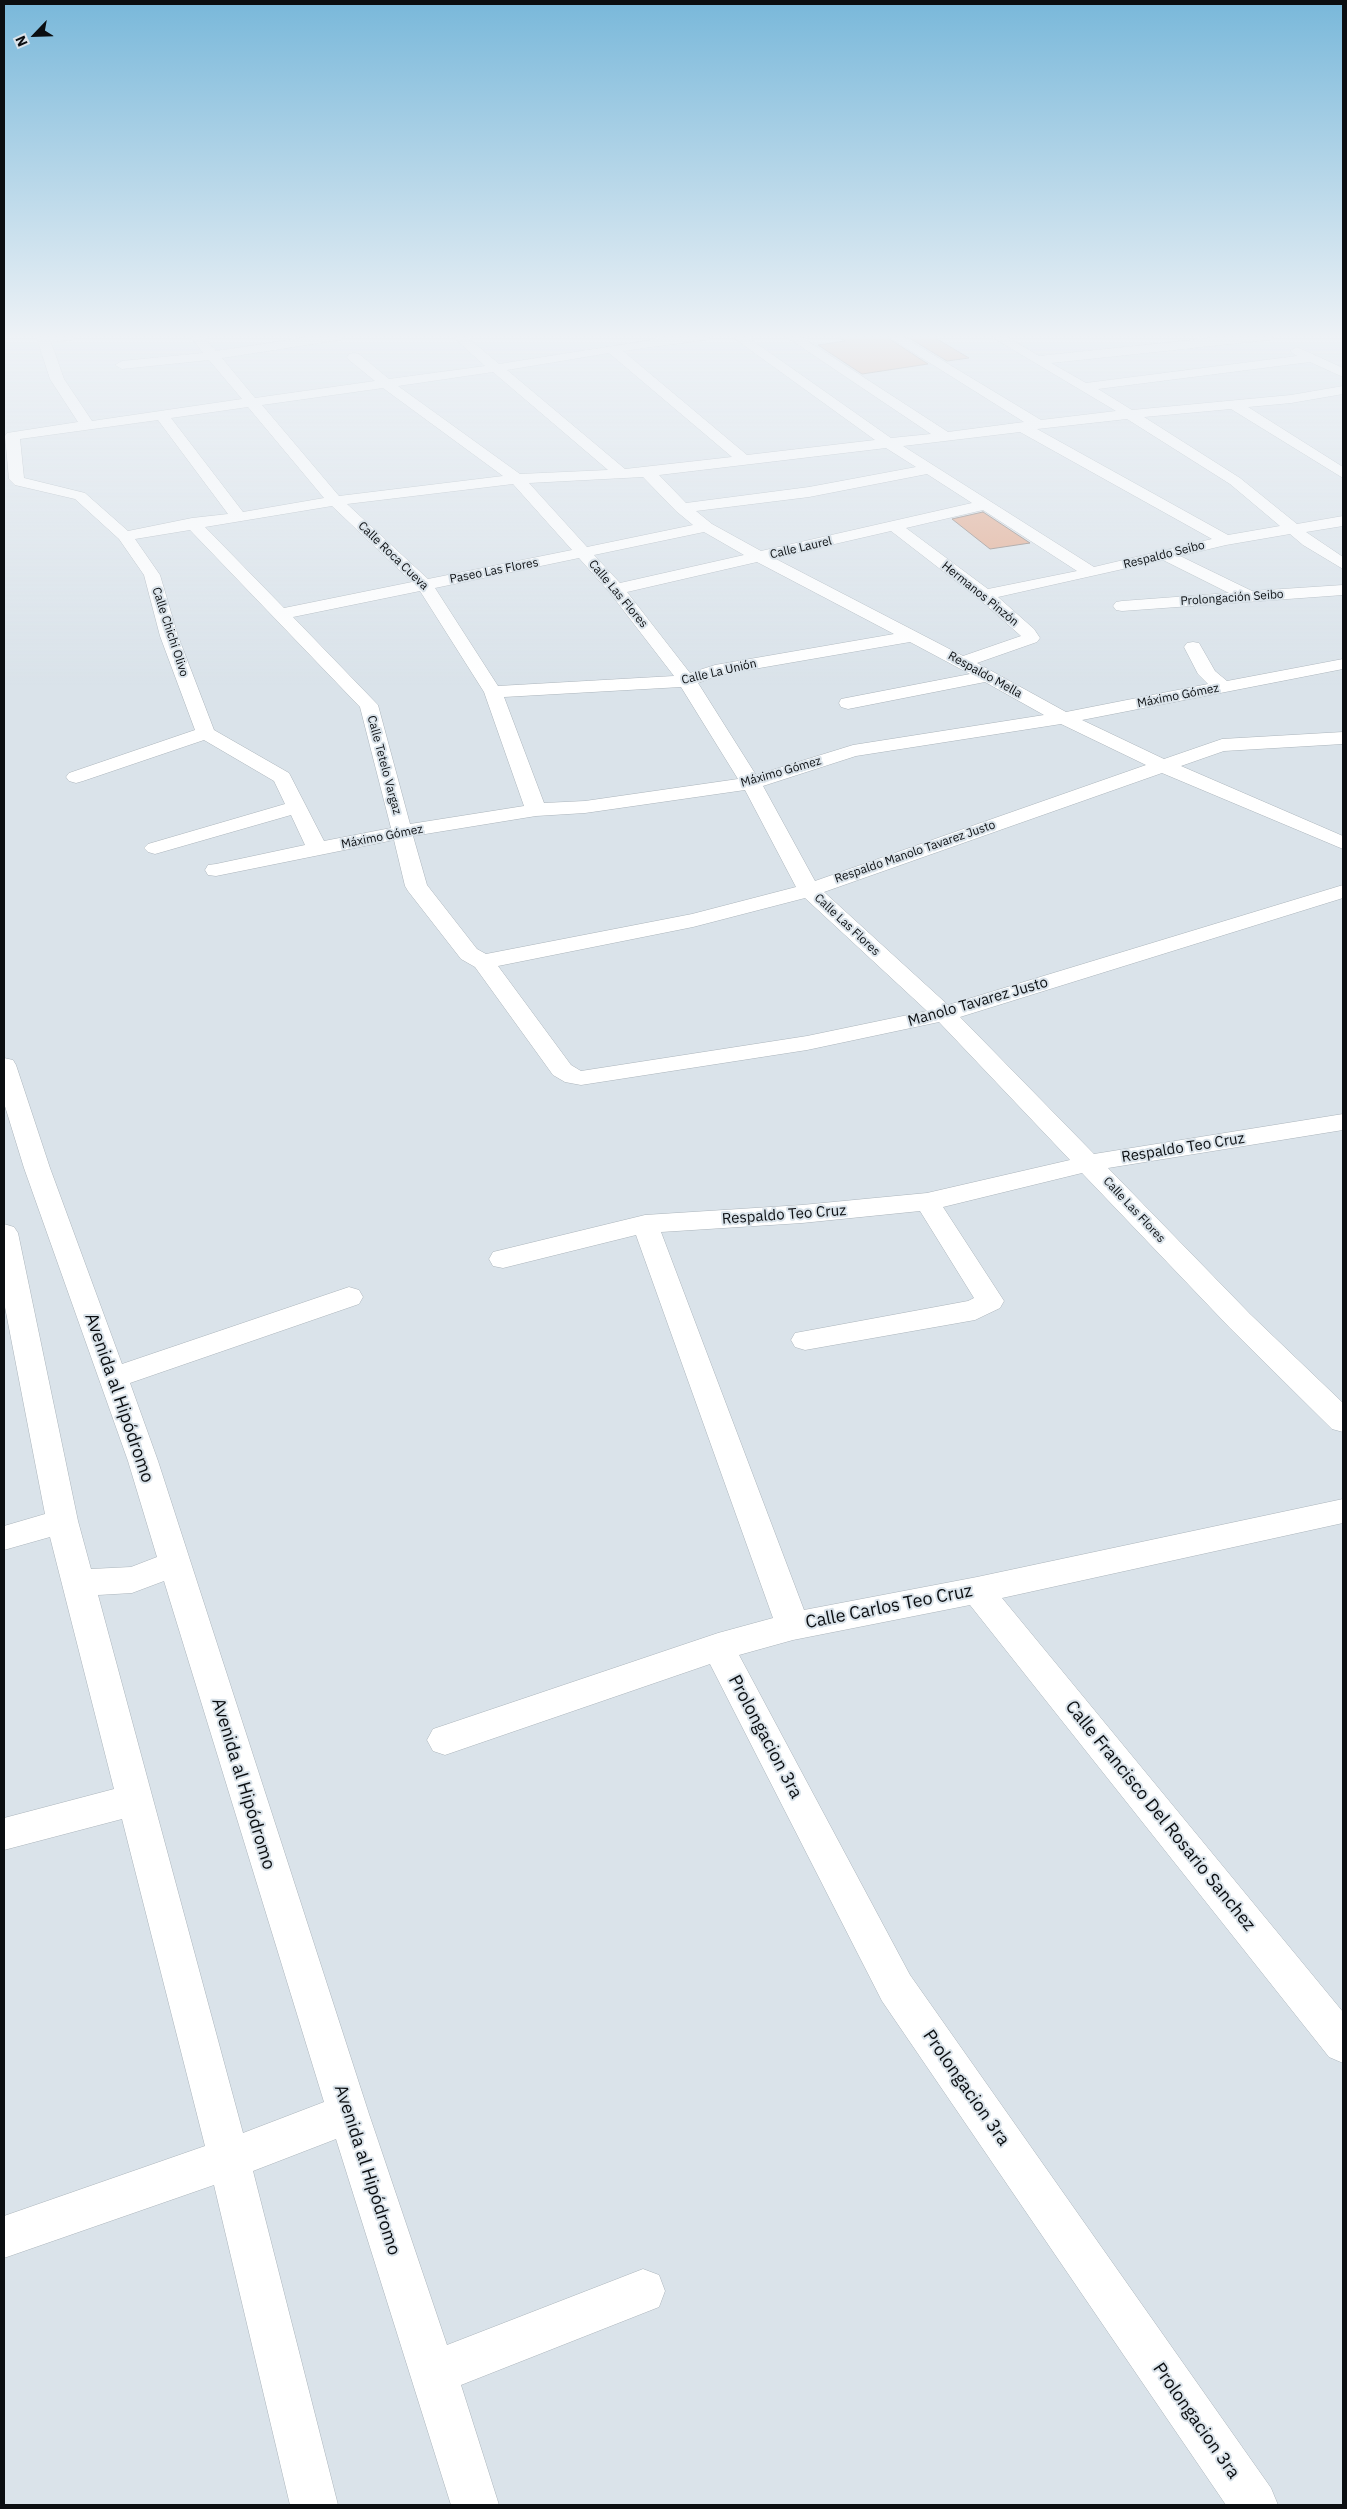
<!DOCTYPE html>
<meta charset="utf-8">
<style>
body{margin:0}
#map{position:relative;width:1347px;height:2509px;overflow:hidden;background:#dae3ea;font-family:"IBM Plex Sans",sans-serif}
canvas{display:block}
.frame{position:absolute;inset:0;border:5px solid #0b0e11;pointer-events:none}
.north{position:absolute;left:10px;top:10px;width:50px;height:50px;-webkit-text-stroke:4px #dae3ea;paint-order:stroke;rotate:246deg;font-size:14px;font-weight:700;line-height:20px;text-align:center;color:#0b0e11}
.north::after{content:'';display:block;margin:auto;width:18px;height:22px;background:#0b0e11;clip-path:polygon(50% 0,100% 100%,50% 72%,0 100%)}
</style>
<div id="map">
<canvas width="1347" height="2509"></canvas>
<div class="frame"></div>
<div class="north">N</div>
</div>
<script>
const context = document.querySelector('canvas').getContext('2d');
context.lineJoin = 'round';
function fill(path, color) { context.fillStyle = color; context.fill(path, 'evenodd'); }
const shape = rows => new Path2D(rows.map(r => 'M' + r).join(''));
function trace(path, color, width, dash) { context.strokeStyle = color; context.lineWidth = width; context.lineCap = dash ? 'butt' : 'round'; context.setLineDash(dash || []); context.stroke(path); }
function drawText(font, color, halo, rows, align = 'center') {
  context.font = font + ' "IBM Plex Sans",sans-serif'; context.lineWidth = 4; context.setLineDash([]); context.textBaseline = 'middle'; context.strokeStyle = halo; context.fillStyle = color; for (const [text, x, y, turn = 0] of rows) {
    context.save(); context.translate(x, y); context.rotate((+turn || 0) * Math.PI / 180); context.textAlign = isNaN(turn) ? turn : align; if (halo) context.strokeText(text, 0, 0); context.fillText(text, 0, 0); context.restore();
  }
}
const building = shape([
 [837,336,885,336,928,364,862,374,818,345,845,341,837,336],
 [906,336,932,336,969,358,947,361,906,336],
 [983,512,1030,543,990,549,952,519,983,512]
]);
const minor = shape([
 [36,336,77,336,71,340,51,342,64,379,92,421,242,399,209,360,122,369,115,365,122,361,203,353,190,336,203,336,216,351,314,336,346,336,340,340,222,358,255,398,375,381,349,360,347,357,349,354,354,353,359,354,389,379,485,366,452,336,466,336,499,364,676,336,711,336,705,340,623,351,747,455,875,440,731,336,746,336,891,438,931,434,785,336,800,336,948,432,1024,422,887,336,902,336,1041,420,1116,411,990,336,1006,336,1039,356,1229,336,1275,336,1269,340,1051,363,1086,383,1297,356,1290,351,1297,347,1343,368,1343,377,1310,362,1098,389,1132,410,1291,395,1343,386,1343,394,1291,403,1248,407,1343,467,1343,478,1231,409,1144,417,1240,478,1297,524,1343,516,1343,526,1306,532,1343,557,1343,569,1303,545,1290,534,1226,545,1180,556,1252,591,1343,585,1343,595,1122,611,1116,610,1113,606,1116,602,1122,601,1229,593,1163,560,998,597,1034,629,1040,638,1037,642,977,663,1066,712,1208,684,1198,674,1184,647,1187,643,1193,642,1199,643,1215,671,1227,681,1343,659,1343,669,1082,720,1164,759,1222,739,1343,732,1343,744,1224,751,1181,766,1343,836,1343,849,1162,773,824,892,948,1005,1343,885,1343,898,960,1017,1094,1154,1343,1114,1343,1130,1108,1168,1250,1314,1343,1403,1343,1432,1332,1429,1230,1328,1082,1173,943,1207,1004,1301,1000,1308,975,1320,805,1350,795,1347,791,1340,795,1333,968,1301,974,1298,920,1211,802,1223,661,1232,804,1610,977,1577,1343,1499,1343,1523,1002,1598,1343,2012,1343,2063,1329,2057,970,1605,793,1640,739,1655,910,1975,1271,2488,1278,2505,1226,2505,882,2001,710,1664,445,1755,433,1751,427,1740,433,1729,445,1725,718,1633,773,1618,636,1235,503,1268,493,1266,489,1259,493,1252,645,1215,802,1205,927,1193,1070,1160,939,1022,807,1050,581,1085,565,1082,553,1075,475,967,461,959,408,891,405,886,394,840,216,876,208,875,205,870,208,865,216,864,305,845,291,815,162,852,155,854,148,852,144,848,148,844,285,804,274,781,204,740,83,781,76,783,69,781,66,777,69,773,195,730,160,636,144,575,119,539,75,499,15,485,9,479,5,436,7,433,78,422,50,379,36,336],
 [609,353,732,457,625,469,507,370,609,353],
 [493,372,608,470,520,474,398,386,493,372],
 [383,388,503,476,339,496,262,405,383,388],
 [248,407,324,498,243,512,171,418,248,407],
 [1127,419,1230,484,1280,526,1228,535,1037,429,1127,419],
 [158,420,228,514,192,518,128,531,85,493,24,478,20,439,158,420],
 [1020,432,1212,539,1094,567,903,446,1020,432],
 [886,448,916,467,809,487,686,503,659,475,886,448],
 [927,474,972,503,761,551,712,524,696,511,809,497,927,474],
 [643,477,676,511,693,525,587,547,529,483,643,477],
 [513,484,572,550,428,579,347,504,513,484],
 [332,506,412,582,284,608,205,527,332,506],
 [983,510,1077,571,988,589,906,528,983,510],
 [190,530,360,707,391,828,324,841,289,773,214,730,178,636,160,575,135,539,190,530],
 [891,531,979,599,1021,636,963,656,774,558,891,531],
 [704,532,744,555,620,583,594,555,704,532],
 [579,558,610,593,674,676,498,686,435,588,579,558],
 [757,562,894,634,715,665,690,673,627,592,757,562],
 [420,591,484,692,524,806,410,824,378,705,293,617,420,591],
 [910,642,970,674,841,699,839,703,841,707,848,709,985,682,1044,715,853,745,756,775,698,683,719,675,910,642],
 [681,687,738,779,585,801,544,803,504,697,681,687],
 [1061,724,1146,765,815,881,763,786,856,756,1061,724],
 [745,790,796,887,692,914,486,954,477,949,427,885,413,836,536,816,585,813,745,790],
 [805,898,927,1011,807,1036,581,1071,571,1065,498,966,693,927,805,898],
 [4,1058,13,1060,16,1065,50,1168,122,1364,349,1287,359,1290,363,1297,359,1304,130,1383,158,1461,369,2114,447,2345,643,2269,659,2275,665,2291,659,2307,461,2385,499,2505,451,2505,336,2139,253,2171,338,2505,290,2505,214,2185,4,2258,4,2216,205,2146,122,1819,4,1850,4,1818,114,1789,50,1537,4,1550,4,1526,45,1514,4,1302,4,1224,14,1227,18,1233,78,1521,91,1569,131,1567,157,1557,128,1461,24,1168,4,1103,4,1058],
 [164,1581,324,2102,243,2133,98,1595,132,1593,164,1581]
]);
const farStreetnames = [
 ["Calle Laurel",801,548,-13],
 ["Respaldo Seibo",1164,555,-14],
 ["Calle Roca Cueva",393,556,44],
 ["Paseo Las Flores",494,571,-11],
 ["Calle Las Flores",618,594,50],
 ["Hermanos Pinzón",980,594,39],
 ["Prolongación Seibo",1232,598,-4],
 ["Calle Chichi Olivo",170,632,72],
 ["Calle La Unión",719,672,-13],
 ["Respaldo Mella",985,675,29],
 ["Máximo Gómez",1178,696,-11],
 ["Calle Tetelo Vargaz",384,765,75],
 ["Máximo Gómez",781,772,-16],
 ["Máximo Gómez",382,837,-11],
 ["Respaldo Manolo Tavarez Justo",915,852,-19],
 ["Calle Las Flores",847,925,43],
 ["Calle Las Flores",1134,1210,47]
];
const streetNames = [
 ["Manolo Tavarez Justo",978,1002,-16],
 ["Respaldo Teo Cruz",1183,1148,-9],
 ["Respaldo Teo Cruz",784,1215,-4]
];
const nearStreetnames = [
 ["Avenida al Hipódromo",119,1398,71],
 ["Calle Carlos Teo Cruz",889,1607,-11],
 ["Prolongacion 3ra",765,1737,62],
 ["Avenida al Hipódromo",243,1784,73],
 ["Calle Francisco Del Rosario Sanchez",1160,1816,51],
 ["Prolongacion 3ra",966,2088,55],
 ["Avenida al Hipódromo",367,2170,72],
 ["Prolongacion 3ra",1196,2421,55]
];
fill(building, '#e3ab90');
trace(building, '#8c827e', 1);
trace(minor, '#abb4bb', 1);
fill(minor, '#fff');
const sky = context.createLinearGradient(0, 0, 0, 687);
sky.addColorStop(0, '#79b8da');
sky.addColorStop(0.49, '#eef2f6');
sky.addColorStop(1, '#eef2f600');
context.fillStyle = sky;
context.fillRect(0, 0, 1347, 687);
drawText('12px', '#0b0e11', '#dae3ea', farStreetnames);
drawText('15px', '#0b0e11', '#dae3ea', streetNames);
drawText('18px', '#0b0e11', '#dae3ea', nearStreetnames);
</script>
